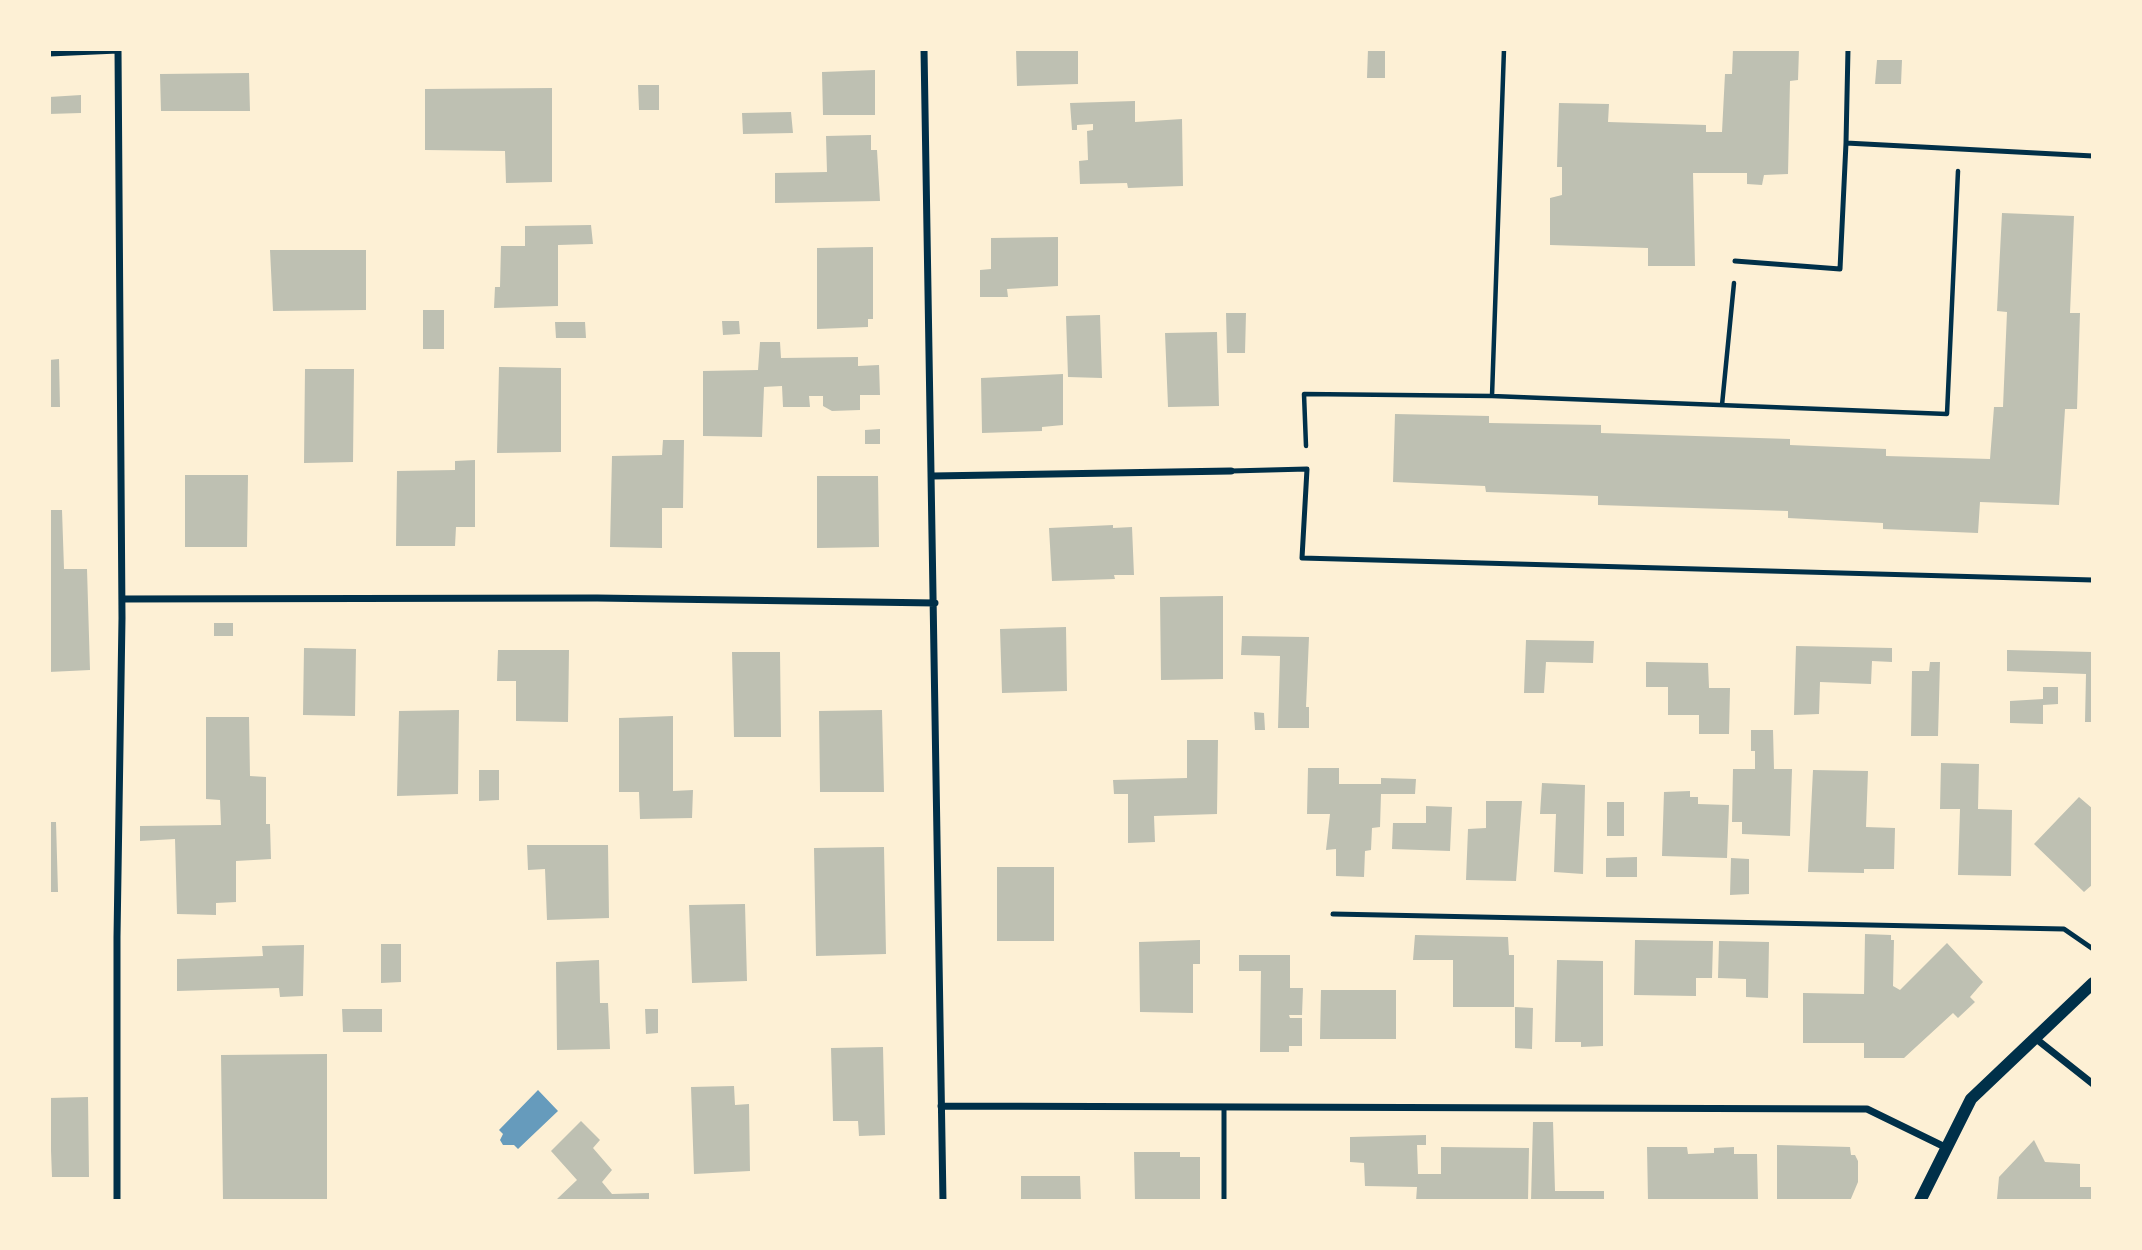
<!DOCTYPE html>
<style>
body{margin:0}
#map{position:relative;width:2142px;height:1250px;overflow:hidden;background:#fdf0d5;font-family:Jost,sans-serif}
canvas{display:block}
.frame{position:absolute;inset:0;border:51px solid #fdf0d5;pointer-events:none}
</style>
<div id="map">
<canvas width="2142" height="1250"></canvas>
<div class="frame"></div>
</div>
<script>
const context = document.querySelector('canvas').getContext('2d');
context.lineJoin = 'round';
function fill(path, color) { context.fillStyle = color; context.fill(path, 'evenodd'); }
const shape = rows => new Path2D(rows.map(r => 'M' + r).join(''));
function trace(path, color, width, dash) { context.strokeStyle = color; context.lineWidth = width; context.lineCap = dash ? 'butt' : 'round'; context.setLineDash(dash || []); context.stroke(path); }
const water = shape([
 [538,1090,558,1111,518,1149,514,1145,503,1145,500,1140,503,1134,499,1130]
]);
const building = shape([
 [1016,49,1078,49,1078,84,1017,86],
 [1368,49,1385,49,1385,78,1367,78],
 [1733,49,1799,49,1798,80,1790,81,1788,174,1764,175,1762,185,1747,184,1747,173,1693,173,1695,266,1648,266,1648,248,1550,245,1550,198,1562,195,1562,167,1557,167,1559,103,1609,104,1608,122,1706,125,1706,132,1722,132,1725,74,1732,74],
 [1877,60,1902,60,1901,84,1875,84],
 [875,70,875,115,823,115,822,72],
 [249,73,250,111,161,111,160,74],
 [638,85,659,85,659,110,639,110],
 [552,88,552,182,506,183,505,151,425,150,425,89],
 [81,95,81,113,49,114,49,97],
 [1135,101,1135,122,1182,119,1183,186,1128,188,1127,183,1080,184,1079,161,1088,160,1087,131,1093,130,1093,124,1077,125,1077,130,1072,130,1070,103],
 [791,112,793,133,743,134,742,113],
 [871,135,871,150,877,150,880,201,775,203,775,173,827,172,826,136],
 [2002,213,2074,216,2070,313,2080,313,2077,409,2065,409,2059,505,1980,502,1978,533,1883,529,1883,523,1788,518,1788,511,1598,505,1598,496,1486,492,1485,486,1393,482,1395,414,1489,416,1489,423,1601,425,1601,433,1790,439,1790,445,1886,449,1886,456,1990,459,1994,407,2003,407,2007,312,1997,311],
 [591,225,593,244,558,245,558,306,494,308,495,287,500,287,501,246,525,246,525,226],
 [1058,237,1058,286,1007,289,1008,297,980,297,980,270,991,269,991,238],
 [873,247,873,319,868,319,868,327,817,329,817,248],
 [270,250,366,250,366,310,273,311],
 [423,310,444,310,444,349,423,349],
 [1226,313,1246,313,1245,353,1227,353],
 [1100,315,1102,378,1068,377,1066,316],
 [722,321,739,321,740,334,723,335],
 [555,322,585,322,586,338,556,338],
 [1217,332,1219,406,1168,407,1165,333],
 [760,342,780,342,781,358,858,357,858,366,879,365,880,395,860,395,860,410,832,411,823,406,823,396,809,396,810,407,783,407,782,386,764,387,762,437,703,436,703,371,758,370],
 [59,359,60,407,49,407,49,360],
 [499,367,561,368,561,452,497,453],
 [305,369,354,369,353,462,304,463],
 [1063,374,1063,425,1042,427,1042,431,982,433,981,378],
 [880,429,880,444,865,444,865,430],
 [663,440,684,440,683,508,662,508,662,548,610,547,612,456,662,455],
 [475,460,475,527,456,527,455,546,396,546,397,471,455,470,455,461],
 [185,475,248,475,247,547,185,547],
 [817,476,878,476,879,547,817,548],
 [49,510,62,510,64,569,87,569,90,670,49,672],
 [1113,525,1113,528,1132,527,1134,575,1114,575,1115,579,1052,581,1049,528],
 [1223,596,1223,679,1161,680,1160,597],
 [214,623,233,623,233,636,214,636],
 [1066,627,1067,691,1002,693,1000,629],
 [1242,636,1309,637,1306,707,1309,707,1309,728,1278,728,1280,656,1241,655],
 [1526,640,1594,641,1593,663,1546,662,1544,693,1524,693],
 [1796,646,1892,648,1892,662,1872,661,1871,684,1820,682,1819,714,1794,715],
 [304,648,356,649,355,716,303,715],
 [498,650,569,650,568,722,516,721,516,681,497,681],
 [2007,650,2093,652,2093,722,2085,722,2086,674,2007,671],
 [732,652,780,652,781,737,734,737],
 [1646,662,1708,663,1709,688,1730,688,1729,734,1699,734,1699,715,1668,715,1668,687,1646,687],
 [1930,662,1940,662,1938,736,1911,736,1912,671,1929,671],
 [2043,687,2058,687,2058,704,2043,705,2043,724,2010,723,2010,701,2043,699],
 [459,710,458,794,397,796,399,711],
 [882,710,884,792,820,792,819,711],
 [1254,712,1264,713,1265,730,1255,730],
 [673,716,673,791,693,790,692,818,640,819,639,792,619,792,619,718],
 [206,717,249,717,250,776,266,777,266,824,270,824,271,859,236,861,236,902,216,903,216,915,177,914,175,839,140,841,140,826,221,825,220,800,206,799],
 [1751,730,1773,730,1774,769,1792,769,1790,836,1742,834,1742,822,1732,822,1733,769,1755,769,1755,751,1751,751],
 [1187,740,1218,740,1217,814,1154,816,1155,842,1128,843,1128,794,1114,794,1113,780,1187,778],
 [1941,763,1979,764,1978,809,2012,810,2011,876,1958,875,1960,809,1940,809],
 [1308,768,1339,768,1339,784,1381,784,1381,778,1416,779,1415,794,1381,794,1380,827,1372,828,1371,850,1365,851,1364,877,1336,876,1336,849,1326,850,1330,814,1307,814],
 [479,770,499,770,499,800,479,801],
 [1813,770,1868,771,1866,827,1895,828,1894,869,1864,869,1864,873,1808,872],
 [1542,783,1585,785,1583,874,1554,872,1556,814,1540,814],
 [1690,791,1690,797,1698,797,1698,804,1729,805,1727,858,1662,856,1664,792],
 [2079,797,2093,809,2093,884,2084,892,2034,844],
 [1486,801,1522,801,1516,881,1466,880,1468,829,1486,828],
 [1607,802,1624,802,1624,836,1607,836],
 [1426,806,1452,807,1450,851,1392,849,1393,823,1426,823],
 [49,822,56,822,58,892,49,892],
 [527,845,608,845,609,918,547,920,545,869,528,870],
 [884,847,886,954,816,956,814,848],
 [1637,857,1637,877,1606,877,1606,858],
 [1731,858,1749,859,1749,894,1730,895],
 [997,867,1054,867,1054,941,997,941],
 [745,904,747,981,692,983,689,905],
 [1865,934,1891,935,1891,940,1894,940,1893,986,1900,990,1947,943,1983,982,1970,997,1975,1002,1958,1018,1953,1013,1904,1058,1864,1058,1864,1043,1803,1043,1803,993,1864,994],
 [1415,935,1508,937,1509,955,1514,955,1514,1007,1453,1007,1453,960,1413,960],
 [1200,940,1200,964,1193,964,1193,1013,1140,1012,1139,942],
 [1635,940,1713,941,1712,978,1696,978,1696,996,1634,995],
 [1719,941,1769,942,1768,998,1746,997,1746,979,1718,978],
 [381,944,401,944,401,982,381,983],
 [304,945,303,996,280,997,279,988,177,991,177,959,263,956,262,946],
 [1239,955,1290,955,1290,988,1303,988,1302,1015,1289,1015,1290,1018,1302,1018,1302,1046,1289,1046,1289,1052,1260,1052,1261,971,1239,971],
 [599,960,600,1003,608,1003,610,1049,557,1050,556,962],
 [1557,960,1603,961,1603,1046,1581,1047,1581,1042,1555,1042],
 [1321,990,1396,990,1396,1039,1320,1039],
 [1515,1007,1533,1008,1532,1049,1515,1048],
 [342,1009,382,1009,382,1032,343,1032],
 [645,1009,658,1009,658,1033,646,1034],
 [883,1047,885,1135,859,1136,858,1121,833,1121,831,1048],
 [327,1054,327,1201,223,1201,221,1055],
 [734,1086,735,1105,749,1104,750,1171,694,1174,691,1087],
 [88,1097,89,1177,52,1177,49,1098],
 [581,1121,600,1140,593,1148,612,1170,602,1182,612,1194,649,1193,649,1201,558,1201,557,1199,577,1180,551,1151],
 [1533,1122,1553,1122,1555,1191,1604,1191,1604,1201,1531,1201],
 [1426,1135,1426,1145,1417,1145,1418,1174,1441,1174,1441,1147,1529,1148,1528,1201,1416,1201,1417,1187,1365,1186,1364,1163,1350,1162,1350,1137],
 [2034,1140,2045,1162,2080,1164,2080,1187,2093,1187,2093,1201,1997,1199,1999,1177],
 [1777,1145,1850,1147,1851,1155,1855,1155,1858,1161,1858,1182,1850,1201,1777,1201],
 [1647,1147,1687,1147,1688,1154,1714,1153,1714,1148,1734,1147,1734,1154,1757,1154,1758,1201,1648,1201],
 [1134,1152,1180,1152,1180,1157,1200,1157,1200,1201,1135,1201],
 [1021,1176,1080,1176,1081,1201,1021,1201]
]);
const path = shape([
 [1492,396,1947,414,1958,171],
 [1722,405,1734,283],
 [1306,446,1304,394,1492,396,1504,49]
]);
const service = shape([
 [1848,49,1846,143,2093,156],
 [1735,261,1840,269,1846,143],
 [1231,471,1307,469,1302,558,2093,580],
 [1333,914,2064,929,2093,949],
 [1224,1201,1224,1107]
]);
const minor = shape([
 [924,49,943,1201],
 [49,53,118,50],
 [933,476,1231,471],
 [122,599,597,598,935,603],
 [2035,1038,2093,1084],
 [941,1106,1867,1109,1947,1148],
 [117,1201,117,937,122,618,118,49]
]);
const tertiary = shape([
 [1920,1201,1971,1099,2093,983]
]);
fill(water, '#669bbc');
fill(building, '#bec0b2');
trace(path, '#003049', 4.5);
trace(service, '#003049', 5);
trace(minor, '#003049', 7);
trace(tertiary, '#003049', 12);
</script>
